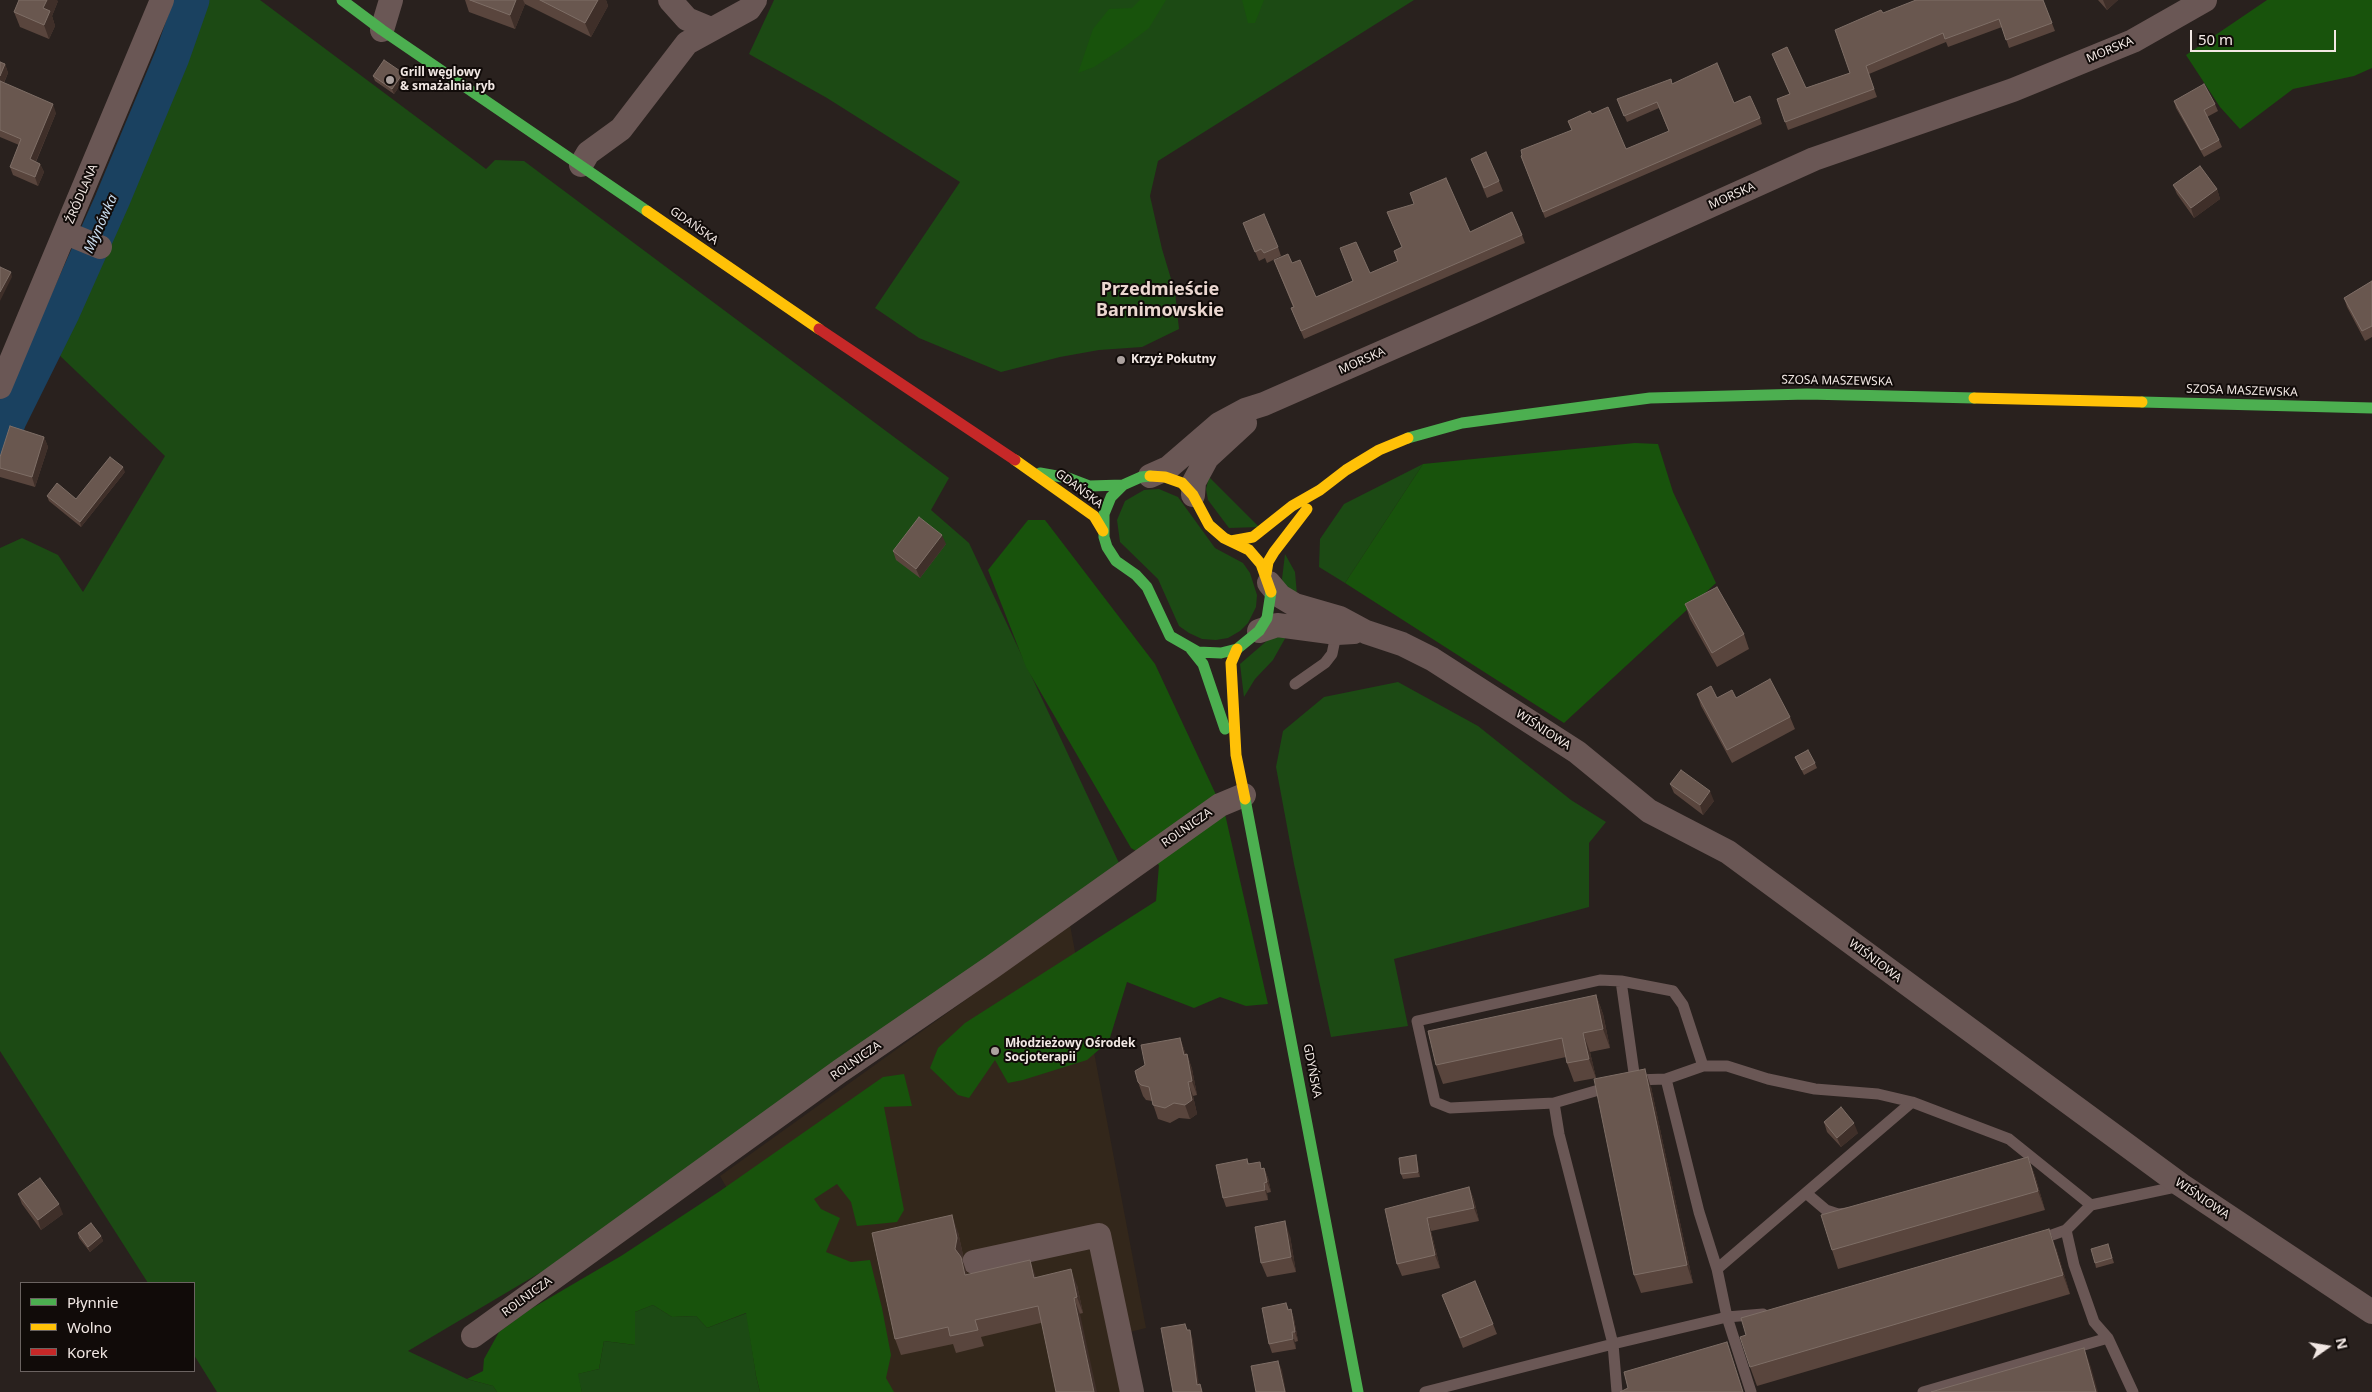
<!DOCTYPE html>
<meta charset="utf-8">
<style>
body{margin:0}
#map{position:relative;width:2372px;height:1392px;overflow:hidden;background:#29211e;font-family:"Noto Sans",sans-serif}
canvas{display:block}
.legend{position:absolute;left:20px;top:1282px;width:175px;height:90px;box-sizing:border-box;background:#110b09;border:1px solid #6b6361;margin:0;padding:6px 9px;list-style:none;font-size:15px;color:#f2e8e4}
.legend li{display:flex;align-items:center;gap:10px;height:25px}
.legend b{width:25px;border:1px solid #6b6361}
.north{position:absolute;left:2302px;top:1322px;width:50px;height:50px;-webkit-text-stroke:4px #110b09;paint-order:stroke;rotate:77deg;font-size:14px;font-weight:700;line-height:20px;text-align:center;color:#f2e8e4}
.north::after{content:'';display:block;margin:auto;width:18px;height:22px;background:#f2e8e4;clip-path:polygon(50% 0,100% 100%,50% 72%,0 100%)}
.scale{position:absolute;left:2190px;top:30px;width:146px;height:22px;box-sizing:border-box;border:2px solid #f2e8e4;border-top:0;padding-left:6px;font-size:15px;line-height:18px;white-space:nowrap;color:#f2e8e4;-webkit-text-stroke:4px #110b09;paint-order:stroke}
</style>
<div id="map">
<canvas width="2372" height="1392"></canvas>
<ul class="legend">
<li><b style="height:6px;background:#4caf50"></b>Płynnie</li>
<li><b style="height:6px;background:#ffc107"></b>Wolno</li>
<li><b style="height:6px;background:#c62828"></b>Korek</li>
</ul>
<div class="north">N</div>
<div class="scale">50 m</div>
</div>
<script>
const context = document.querySelector('canvas').getContext('2d');
context.lineJoin = 'round';
function fill(path, color) { context.fillStyle = color; context.fill(path, 'evenodd'); }
const shape = rows => new Path2D(rows.map(r => 'M' + r).join(''));
function trace(path, color, width, dash) { context.strokeStyle = color; context.lineWidth = width; context.lineCap = dash ? 'butt' : 'round'; context.setLineDash(dash || []); context.stroke(path); }
function drawText(font, color, halo, rows, align = 'center') {
  context.font = font + ' "Noto Sans",sans-serif'; context.lineWidth = 4; context.setLineDash([]); context.textBaseline = 'middle'; context.strokeStyle = halo; context.fillStyle = color; for (const [text, x, y, turn = 0] of rows) {
    context.save(); context.translate(x, y); context.rotate((+turn || 0) * Math.PI / 180); context.textAlign = isNaN(turn) ? turn : align; if (halo) context.strokeText(text, 0, 0); context.fillText(text, 0, 0); context.restore();
  }
}
const education = shape([
 [1070,925,1146,1328,1130,1332,1143,1392,844,1392,720,1176]
]);
const green = shape([
 [205,0,260,0,486,169,495,160,524,161,949,478,931,510,969,543,1119,863,548,1268,408,1351,467,1379,493,1386,497,1392,217,1392,194,1355,194,1283,148,1283,0,1051,0,548,22,538,58,555,83,592,165,456,56,352],
 [774,0,1414,0,1158,161,1150,196,1162,249,1175,292,1179,329,1142,347,1099,350,1060,357,1001,372,919,338,875,308,960,182,827,98,749,54],
 [1423,464,1345,583,1319,567,1320,539,1344,504],
 [1209,477,1259,527,1229,528,1208,500,1206,489],
 [1159,489,1178,497,1215,548,1243,563,1250,573,1257,595,1256,607,1248,623,1240,631,1228,638,1216,640,1202,639,1189,633,1179,626,1158,579,1120,542,1117,520,1125,501,1144,490],
 [1285,554,1295,572,1297,595,1283,584,1282,579],
 [1287,635,1273,660,1255,679,1244,697,1240,664,1269,639],
 [1398,682,1478,726,1571,800,1606,822,1589,843,1589,907,1394,959,1408,1026,1331,1037,1294,864,1276,767,1283,731,1324,697],
 [653,1305,672,1317,696,1316,707,1328,747,1313,756,1376,760,1392,582,1392,577,1374,599,1369,604,1341,635,1345,635,1312]
]);
const forest = shape([
 [1140,0,1166,0,1149,28,1123,48,1094,67,1078,73,1093,29,1109,9,1132,8],
 [1242,0,1264,0,1255,23,1248,23],
 [2267,0,2372,0,2372,68,2354,76,2293,89,2240,129,2220,107,2186,55],
 [1635,443,1658,444,1673,492,1716,583,1564,723,1345,583,1423,464],
 [1028,520,1045,520,1155,664,1225,814,1268,1004,1246,1006,1220,997,1194,1008,1127,982,1109,1041,1087,1060,1023,1080,1008,1083,995,1060,969,1098,958,1095,930,1068,938,1048,965,1023,1156,901,1159,865,1131,848,1026,667,988,570],
 [904,1074,912,1106,884,1107,904,1210,897,1222,857,1226,851,1202,837,1184,814,1199,821,1209,840,1218,826,1252,851,1262,870,1260,882,1308,891,1355,886,1378,894,1392,760,1392,756,1376,746,1313,707,1328,696,1316,672,1317,653,1305,635,1312,635,1345,604,1341,599,1369,578,1374,582,1392,497,1392,493,1386,467,1379,483,1371,484,1359,499,1332,529,1310,621,1256,720,1191,883,1077]
]);
const river = shape([
 [0,444,9,420,63,311,112,201,172,57,192,0]
]);
const lane = shape([
 [1295,684,1325,663,1332,654,1337,630],
 [1666,1079,1635,1080,1621,981,1673,991,1683,1005,1703,1066],
 [1554,1103,1450,1108,1435,1102,1417,1021,1600,980,1621,981],
 [1806,1193,1826,1210,1838,1214,1848,1213],
 [2066,1230,2074,1265,2094,1322,2108,1338,2133,1392],
 [2038,1240,2066,1230,2091,1205],
 [1717,1269,1699,1212,1666,1079,1703,1066,1727,1066,1768,1079,1815,1089,1878,1094,1912,1102],
 [1425,1392,1613,1344,1559,1134,1554,1103,1609,1087],
 [1617,1392,1613,1344,1727,1317,1717,1269,1912,1102,2009,1139,2091,1205,2180,1186],
 [1751,1392,1727,1317,1763,1314],
 [1923,1392,2108,1338]
]);
const street = shape([
 [670,0,687,19,711,29],
 [382,30,391,0],
 [581,165,588,153,621,129,687,43,749,9,755,0],
 [66,233,100,247],
 [0,387,162,0],
 [1150,476,1168,468,1219,424,1245,410,1264,404,1474,312,1814,159,2013,90,2133,41,2205,0],
 [1193,495,1194,482,1207,458,1245,423],
 [1269,583,1280,596,1295,605,1340,618,1366,632,1402,644,1432,659,1577,752,1649,811,1728,852,2181,1185,2372,1312],
 [1259,631,1277,625,1337,633,1354,632],
 [974,1262,1099,1235,1132,1392],
 [473,1336,840,1071,992,967,1220,805,1244,795]
]);
const fast = shape([
 [342,0,382,30,647,211],
 [2142,402,2372,408],
 [1408,438,1462,423,1650,398,1807,394,1974,398],
 [1040,473,1068,478,1089,486,1123,485],
 [1150,476,1141,477,1123,485,1111,497,1104,514,1104,537,1107,547,1116,561,1136,575,1147,587,1170,636,1198,652,1221,653,1237,649,1259,631,1267,618,1271,592],
 [1191,649,1203,664,1225,729],
 [1245,799,1358,1392]
]);
const slow = shape([
 [647,211,819,329],
 [1974,398,2142,402],
 [1015,460,1094,516,1103,531],
 [1150,476,1165,477,1182,483,1193,495,1209,525,1224,538,1249,550,1261,564,1271,592],
 [1231,541,1253,537,1292,506,1320,490,1346,470,1379,450,1408,438],
 [1266,574,1268,562,1274,552,1307,509],
 [1237,649,1231,663,1236,755,1245,799]
]);
const jam = shape([
 [819,329,1015,460]
]);
const wall = shape([
 [465,0,606,0,608,6,591,37,525,4,515,29,469,12],
 [2043,0,2055,31,2009,48,2002,27,1948,47,1946,42,1869,74,1877,97,1788,130,1777,99,1790,94,1772,54,1806,88,1850,73,1883,13],
 [2098,0,2118,0,2107,10],
 [58,1,52,16,55,26,49,39,20,27,14,12],
 [0,62,5,64,8,73,4,83,56,113,36,162,40,164,44,172,38,186,13,175,10,167,19,145,0,137],
 [373,76,405,78,394,94,375,81],
 [1672,84,1734,103,1760,118,1762,124,1545,218,1521,156,1572,130,1568,121,1626,149,1669,132,1659,108,1627,122,1617,99],
 [2174,101,2215,104,2218,111,2207,117,2219,140,2222,147,2204,157,2176,108],
 [1471,159,1499,181,1503,191,1487,198],
 [2173,185,2217,189,2220,199,2194,218,2177,194],
 [1387,212,1470,232,1522,235,1525,243,1304,339,1291,308,1293,307,1274,260,1292,263,1316,297,1397,261,1394,251,1402,247],
 [1243,223,1278,247,1281,256,1267,263,1265,258,1259,261],
 [2372,281,2372,337,2365,341,2347,307,2344,298],
 [44,437,48,447,35,487,0,477,0,457],
 [125,472,81,527,49,501,47,496,76,499],
 [946,544,920,578,896,560,893,551],
 [1685,604,1744,634,1749,649,1717,667,1690,619],
 [1697,694,1717,698,1736,698,1790,717,1795,729,1732,763,1701,706],
 [1795,757,1815,763,1817,768,1804,775],
 [1670,784,1714,801,1703,815,1674,793],
 [1596,995,1603,1014,1610,1048,1590,1052,1596,1078,1574,1082,1567,1063,1566,1057,1443,1084,1436,1065],
 [1180,1038,1186,1055,1187,1054,1192,1069,1197,1095,1193,1096,1197,1114,1190,1119,1179,1118,1170,1123,1158,1119,1152,1101,1146,1100,1143,1096,1138,1082,1145,1065],
 [1651,1087,1693,1283,1641,1293,1634,1275],
 [1824,1122,1858,1133,1841,1147,1827,1132],
 [2028,1157,2035,1176,2045,1210,1838,1269,1832,1250],
 [1247,1159,1249,1164,1262,1168,1264,1168,1268,1178,1271,1192,1267,1193,1268,1200,1226,1207,1223,1198],
 [1417,1160,1420,1177,1403,1179,1401,1174],
 [1469,1187,1474,1200,1479,1221,1431,1231,1440,1268,1402,1276,1397,1264,1385,1209],
 [18,1194,63,1214,41,1230,22,1204],
 [958,1232,963,1255,962,1260,967,1275,1036,1277,1077,1285,1083,1313,981,1337,984,1346,956,1353,953,1344,901,1355,895,1339],
 [78,1233,101,1236,103,1241,90,1252,79,1238],
 [1290,1236,1296,1272,1267,1277,1261,1263],
 [2108,1244,2114,1263,2096,1268,2095,1263],
 [2056,1248,2070,1294,1757,1386,1750,1367],
 [1442,1295,1493,1324,1497,1334,1463,1348],
 [1286,1303,1289,1310,1291,1309,1294,1319,1298,1341,1295,1342,1296,1349,1272,1353,1269,1344]
]);
const shadedWall = shape([
 [47,0,57,0,58,1,52,16,55,26,49,39,44,25,43,8],
 [516,0,523,0,525,4,515,29,510,15],
 [598,0,606,0,608,6,591,37,585,23],
 [2103,0,2118,0,2107,10],
 [5,64,8,73,1,89,0,86,0,76],
 [403,73,405,78,394,94,392,89],
 [53,104,56,113,33,168,30,159],
 [40,164,44,172,38,186,35,177],
 [2217,189,2220,199,2194,218,2191,208],
 [11,272,12,277,0,301,0,292],
 [44,437,48,447,35,487,32,477],
 [123,467,125,472,81,527,80,522],
 [942,535,946,544,920,578,916,569],
 [1710,791,1714,801,1703,815,1700,805],
 [1596,995,1603,1014,1610,1048,1603,1029],
 [1583,1033,1590,1052,1596,1078,1589,1059],
 [1180,1038,1185,1052,1189,1069,1184,1055],
 [1187,1054,1192,1069,1197,1095,1192,1081],
 [1645,1069,1651,1087,1693,1283,1687,1265],
 [1188,1082,1193,1096,1197,1114,1190,1119,1185,1105],
 [1854,1123,1858,1133,1841,1147,1837,1138],
 [1416,1155,1417,1160,1420,1177,1418,1172],
 [2028,1157,2035,1176,2045,1210,2038,1191],
 [1264,1168,1268,1178,1271,1192,1267,1182],
 [1264,1183,1267,1193,1268,1200,1265,1190],
 [1469,1187,1474,1200,1479,1221,1474,1208],
 [59,1204,63,1214,41,1230,38,1220],
 [952,1215,958,1232,963,1255,962,1259,967,1273,971,1292,955,1249],
 [1427,1218,1431,1231,1440,1268,1435,1255],
 [1285,1221,1290,1236,1296,1272,1291,1257],
 [2049,1229,2056,1248,2070,1294,2063,1275],
 [101,1236,103,1241,90,1252,88,1247],
 [1030,1260,1036,1277,1034,1278],
 [1071,1269,1077,1285,1083,1313,1077,1297],
 [1074,1298,1080,1314,1097,1392,1094,1392],
 [1291,1309,1294,1319,1298,1341,1295,1332],
 [1190,1330,1193,1340,1200,1392,1197,1385],
 [1292,1332,1295,1342,1296,1349,1293,1339],
 [2084,1348,2091,1367,2098,1392,2096,1392],
 [1278,1361,1282,1370,1286,1392,1285,1392]
]);
const building = shape([
 [19,0,47,0,43,8,50,11,44,25,14,12,19,0],
 [470,0,516,0,510,15,470,0],
 [540,0,598,0,585,23,540,0],
 [1916,0,2043,0,2052,23,2006,40,1999,19,1945,39,1943,33,1866,66,1874,89,1785,122,1777,99,1790,94,1772,54,1787,47,1806,88,1850,73,1835,30,1881,10,1883,13,1916,0],
 [384,60,403,73,392,89,373,76,384,60],
 [0,62,5,64,0,76,0,62],
 [1717,63,1734,103,1750,96,1760,118,1543,212,1521,156,1522,155,1521,150,1572,130,1568,121,1590,111,1592,114,1608,107,1626,149,1669,131,1657,102,1624,116,1617,99,1671,79,1672,84,1717,63],
 [0,81,53,104,30,159,40,164,35,177,10,167,21,139,0,130,0,81],
 [2204,84,2215,104,2204,110,2219,140,2201,150,2174,101,2204,84],
 [1486,152,1499,181,1484,188,1471,159,1486,152],
 [2200,166,2217,189,2191,208,2173,185,2200,166],
 [1446,178,1470,232,1512,212,1522,235,1301,331,1291,308,1294,307,1274,260,1288,254,1292,263,1300,260,1316,297,1353,281,1340,248,1356,242,1370,273,1398,261,1394,251,1402,247,1387,212,1414,204,1410,193,1446,178],
 [1264,214,1278,247,1264,253,1261,249,1255,252,1243,223,1264,214],
 [0,267,11,272,0,292,0,267],
 [2372,281,2372,326,2362,331,2344,298,2372,281],
 [10,426,44,437,32,477,0,468,0,457,10,426],
 [110,457,123,467,80,522,47,496,57,483,76,499,110,457],
 [919,517,942,535,916,569,893,551,919,517],
 [1717,587,1744,634,1712,653,1685,604,1717,587],
 [1770,679,1790,717,1727,750,1697,694,1711,686,1717,698,1732,690,1736,698,1770,679],
 [1808,750,1815,763,1802,770,1795,757,1808,750],
 [1681,770,1710,791,1700,805,1670,784,1681,770],
 [1596,995,1603,1029,1583,1033,1589,1059,1567,1063,1562,1038,1436,1065,1428,1031,1596,995],
 [1180,1038,1184,1055,1187,1054,1192,1081,1188,1082,1192,1100,1185,1105,1174,1103,1165,1108,1153,1105,1149,1087,1141,1085,1138,1082,1135,1071,1145,1065,1141,1045,1180,1038],
 [1645,1069,1687,1265,1634,1275,1594,1079,1645,1069],
 [1841,1107,1854,1123,1837,1138,1824,1122,1841,1107],
 [1416,1155,1418,1172,1401,1174,1399,1158,1416,1155],
 [2028,1157,2038,1191,1832,1250,1821,1215,2028,1157],
 [1247,1159,1248,1164,1260,1162,1261,1169,1264,1168,1267,1182,1264,1183,1265,1190,1223,1198,1216,1165,1247,1159],
 [40,1178,59,1204,38,1220,18,1194,40,1178],
 [1469,1187,1474,1208,1427,1218,1435,1255,1397,1264,1385,1209,1469,1187],
 [952,1215,957,1238,955,1249,961,1257,965,1275,1030,1260,1034,1278,1071,1269,1077,1297,1074,1298,1094,1392,1056,1392,1038,1306,975,1320,978,1330,950,1336,948,1327,895,1339,872,1233,952,1215],
 [1285,1221,1291,1257,1261,1263,1255,1227,1285,1221],
 [91,1223,101,1236,88,1247,78,1233,91,1223],
 [2049,1229,2063,1275,1750,1367,1740,1337,1746,1335,1741,1318,2049,1229],
 [2108,1244,2112,1258,2095,1263,2091,1249,2108,1244],
 [1475,1281,1493,1324,1460,1338,1442,1295,1475,1281],
 [1286,1303,1288,1310,1291,1309,1295,1332,1292,1332,1293,1339,1269,1344,1262,1308,1286,1303],
 [1185,1324,1187,1330,1190,1330,1197,1385,1200,1384,1202,1392,1173,1392,1161,1328,1185,1324],
 [1727,1342,1743,1392,1620,1392,1628,1388,1624,1372,1727,1342],
 [2084,1348,2096,1392,1931,1392,2084,1348],
 [1278,1361,1285,1392,1256,1392,1251,1366,1278,1361]
]);
const markers = [
 [390,80,5,"#aca29f"],
 [1121,360,5,"#aca29f"],
 [995,1051,5,"#aca29f"]
];
const streetNames = [
 ["MORSKA",2110,50,-23],
 ["ŹRÓDLANA",82,194,-67],
 ["MORSKA",1732,196,-24],
 ["GDAŃSKA",694,226,35],
 ["MORSKA",1362,361,-24],
 ["SZOSA MASZEWSKA",1837,381,1],
 ["SZOSA MASZEWSKA",2242,391,2],
 ["GDAŃSKA",1079,489,37],
 ["WIŚNIOWA",1543,730,33],
 ["ROLNICZA",1187,828,-35],
 ["WIŚNIOWA",1875,961,37],
 ["ROLNICZA",856,1061,-35],
 ["GDYŃSKA",1312,1071,79],
 ["WIŚNIOWA",2202,1199,34],
 ["ROLNICZA",527,1297,-36]
];
const poiNames = [
 ["Grill węglowy",400,73],
 ["& smażalnia ryb",400,87],
 ["Krzyż Pokutny",1131,360],
 ["Młodzieżowy Ośrodek",1005,1044],
 ["Socjoterapii",1005,1058]
];
const waterNames = [
 ["Młynówka",101,224,-66]
];
const districtNames = [
 ["Przedmieście",1160,290],
 ["Barnimowskie",1160,311]
];
fill(education, '#33271b');
fill(green, '#1c4a14');
fill(forest, '#18530c');
trace(river, '#1a4160', 35);
trace(lane, '#6a5755', 11);
trace(street, '#6a5755', 24);
trace(fast, '#4caf50', 11);
trace(slow, '#ffc107', 11);
trace(jam, '#c62828', 11);
fill(wall, '#59453d');
fill(shadedWall, '#3f2f29');
fill(building, '#69574f');
trace(building, '#7e6e66', 1);
for (const [x, y, r, color] of markers) { const dot = new Path2D(); dot.arc(x, y, r, 0, 2 * Math.PI); context.fillStyle = color; context.fill(dot); trace(dot, '#110b09', 2); }
drawText('12px', '#f2e8e4', '#110b09', streetNames);
drawText('bold 12px', '#f2e8e4', '#110b09', poiNames, 'left');
drawText('italic 14px', '#c8dbed', '#110b09', waterNames);
drawText('bold 18px', '#ebd7d0', '#110b09', districtNames);
</script>
